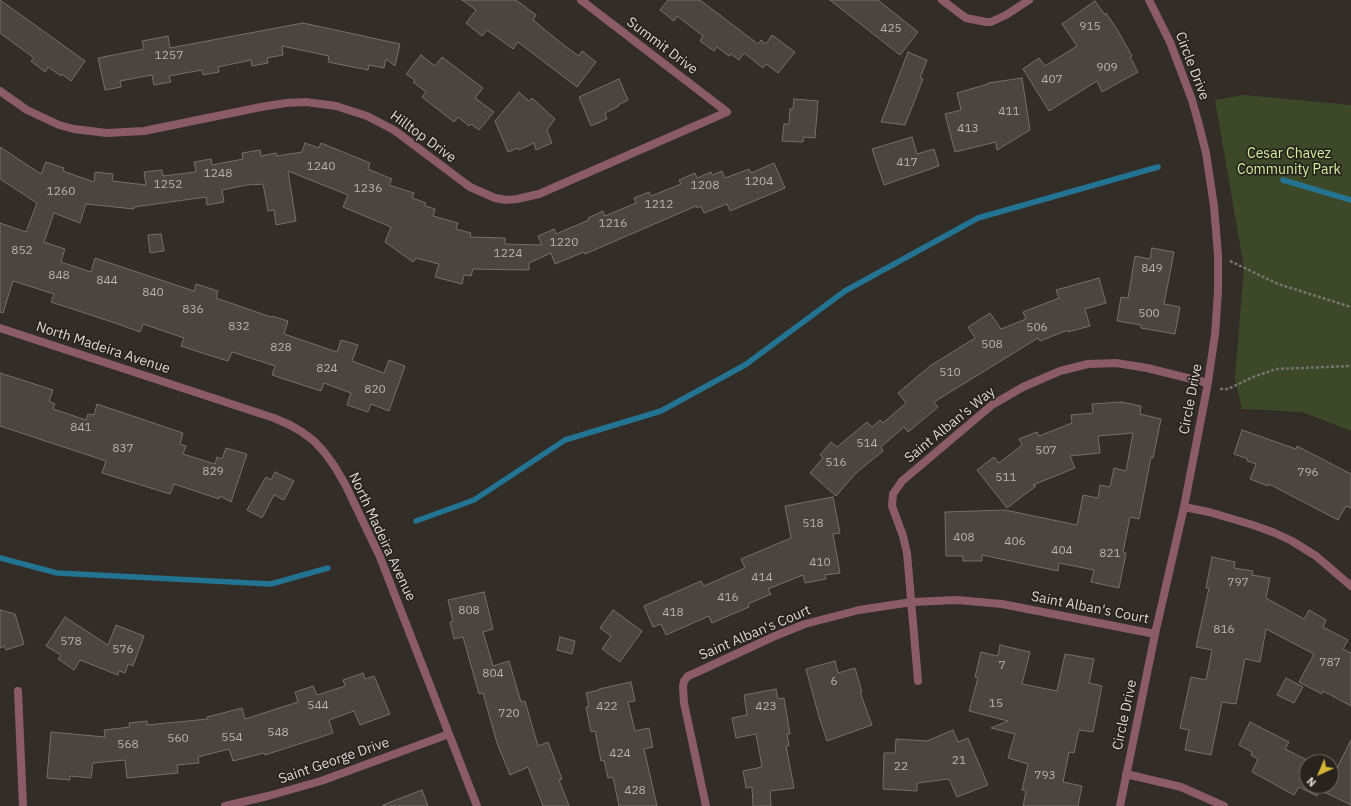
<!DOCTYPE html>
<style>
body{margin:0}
#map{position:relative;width:1351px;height:806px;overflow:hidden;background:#322d26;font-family:"IBM Plex Sans",sans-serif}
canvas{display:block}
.north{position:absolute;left:1299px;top:754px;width:40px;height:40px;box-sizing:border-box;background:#28231d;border:1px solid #706b66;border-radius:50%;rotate:224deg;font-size:11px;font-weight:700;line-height:16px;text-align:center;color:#dbd8d4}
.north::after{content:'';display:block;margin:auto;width:14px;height:18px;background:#d6b534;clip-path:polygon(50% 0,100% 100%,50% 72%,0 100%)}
</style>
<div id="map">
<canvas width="1351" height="806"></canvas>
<div class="north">N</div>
</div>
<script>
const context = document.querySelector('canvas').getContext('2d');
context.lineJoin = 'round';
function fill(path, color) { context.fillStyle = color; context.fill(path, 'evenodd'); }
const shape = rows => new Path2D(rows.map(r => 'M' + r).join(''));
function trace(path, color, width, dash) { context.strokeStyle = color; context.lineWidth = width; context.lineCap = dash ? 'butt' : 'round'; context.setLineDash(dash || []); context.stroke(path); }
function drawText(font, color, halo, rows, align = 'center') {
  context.font = font + ' "IBM Plex Sans",sans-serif'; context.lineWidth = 3.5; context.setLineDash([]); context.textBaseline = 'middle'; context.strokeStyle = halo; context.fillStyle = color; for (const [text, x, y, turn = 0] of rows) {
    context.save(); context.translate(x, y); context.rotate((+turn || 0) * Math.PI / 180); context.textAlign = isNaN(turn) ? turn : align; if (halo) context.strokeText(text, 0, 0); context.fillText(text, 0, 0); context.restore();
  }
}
const green = shape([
 [1244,95,1351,105,1351,431,1302,412,1242,409,1235,378,1244,268,1215,100]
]);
const stream = shape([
 [1283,180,1351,200],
 [416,521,474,500,565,440,661,411,745,365,845,291,978,218,1158,167],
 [0,558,57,573,271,584,328,568]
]);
const building = shape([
 [0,0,85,61,71,81,62,74,61,76,48,67,45,72,31,61,34,58,0,33,0,0],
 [462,0,516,0,536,15,533,20,566,47,579,56,582,51,596,62,577,87,518,42,513,49,487,30,482,36,466,23,476,10,462,0],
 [668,0,700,0,758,44,761,40,766,44,772,35,795,52,778,73,766,64,763,68,744,53,739,60,731,54,729,56,717,47,714,51,700,41,703,36,677,16,674,21,660,10,668,0],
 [830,0,878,0,918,32,900,55,830,0],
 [1095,1,1105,15,1106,13,1118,31,1132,56,1130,57,1138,72,1102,92,1097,81,1049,111,1023,69,1039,58,1045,66,1077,46,1062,24,1095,1],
 [303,23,400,44,395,66,386,59,384,68,369,65,368,70,328,62,329,56,282,46,283,55,267,58,268,63,252,66,251,60,218,67,219,72,203,75,202,70,169,76,171,82,154,85,152,75,120,81,121,87,105,90,98,58,144,49,142,41,168,36,170,48,303,23],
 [908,52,927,60,920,78,923,79,905,125,881,122,908,52],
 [421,55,435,66,442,57,483,88,475,98,494,112,479,130,471,124,469,126,458,117,454,122,422,97,426,92,413,82,415,80,406,74,421,55],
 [1022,78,1030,130,997,150,996,142,955,152,945,114,961,110,957,93,988,84,988,83,1022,78],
 [619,79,628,100,618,105,619,106,605,113,607,119,591,126,579,97,619,79],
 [519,92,529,101,532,98,555,119,547,130,552,143,536,150,534,143,519,150,518,148,508,152,495,121,519,92],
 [794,99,818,101,815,138,804,137,803,142,782,141,784,124,789,124,790,109,793,109,794,99],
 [912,137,917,154,934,149,939,166,884,185,872,149,912,137],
 [305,143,319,148,321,143,370,163,368,169,392,179,389,185,414,193,412,198,426,203,425,206,435,209,433,216,458,223,456,229,471,233,470,237,505,238,505,244,542,245,538,236,554,229,556,234,589,220,588,218,603,211,605,216,636,203,634,198,649,192,651,196,681,184,679,180,695,173,697,178,711,172,712,175,722,171,725,178,749,169,751,173,774,163,785,188,730,211,727,204,704,213,701,206,697,208,696,206,585,254,584,252,555,264,551,253,529,263,529,270,473,269,471,276,464,275,462,284,435,277,439,264,416,258,413,262,385,242,391,227,343,207,348,195,288,171,296,221,276,225,274,210,268,211,263,184,253,185,252,184,222,190,224,202,207,205,206,197,134,207,134,209,86,204,80,223,54,213,44,242,65,249,61,262,91,272,95,258,194,291,196,284,218,291,216,298,271,317,272,316,288,321,284,334,337,352,341,340,358,345,352,361,384,373,389,360,405,366,389,411,371,404,368,412,347,405,351,393,324,383,321,391,293,382,272,375,275,366,232,352,228,361,202,353,181,346,184,338,143,324,140,332,115,323,51,302,54,294,13,281,3,313,0,312,0,223,26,232,37,203,0,179,0,147,41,174,46,162,64,168,63,171,94,182,95,172,113,174,112,181,146,185,144,172,162,170,163,176,196,172,194,162,211,159,212,165,243,159,242,153,260,150,261,156,276,153,277,156,302,152,305,143],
 [161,234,164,251,150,253,148,235,161,234],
 [1152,248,1174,252,1164,304,1180,307,1175,334,1141,328,1141,325,1117,321,1121,297,1128,298,1135,256,1150,259,1152,248],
 [1099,278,1106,303,1085,309,1090,326,1068,332,1068,330,1040,341,1038,338,934,402,938,407,908,432,904,427,881,447,883,451,856,473,836,496,810,473,823,458,820,455,831,442,837,447,867,422,872,427,880,420,883,423,906,403,898,393,930,366,975,338,968,327,990,313,1001,329,1026,319,1023,312,1059,298,1056,290,1099,278],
 [0,373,53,390,49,401,55,404,53,409,86,420,88,414,94,415,97,404,183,433,180,444,186,446,183,454,215,464,217,457,222,459,226,448,247,454,231,502,220,496,219,499,174,484,170,494,102,473,106,461,0,426,0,373],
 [1121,402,1141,406,1140,414,1161,419,1153,458,1151,457,1139,519,1130,517,1123,552,1126,553,1119,588,1091,582,1094,570,1059,563,1058,571,982,555,982,561,963,561,963,556,946,556,945,512,1005,510,1077,525,1083,495,1098,498,1100,485,1110,487,1114,468,1126,471,1133,433,1098,436,1100,453,1070,456,1075,468,1033,485,1036,486,1007,508,977,470,994,457,999,463,1022,445,1019,439,1037,432,1039,436,1072,423,1071,415,1093,413,1092,404,1121,402],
 [1242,430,1296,449,1297,446,1351,474,1351,508,1346,506,1338,520,1269,484,1268,486,1250,479,1256,464,1247,461,1248,459,1234,454,1242,430],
 [275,472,294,481,284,500,274,495,262,518,247,510,266,477,271,480,275,472],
 [833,497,840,533,833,534,840,573,825,575,826,579,805,583,803,575,768,589,771,594,748,604,749,607,712,623,709,616,666,635,661,624,653,627,644,606,701,581,704,586,745,568,741,559,791,538,785,506,833,497],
 [1212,557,1235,562,1234,568,1253,571,1252,575,1270,578,1266,598,1304,619,1309,610,1326,620,1323,627,1348,640,1343,649,1351,653,1351,706,1323,691,1322,694,1299,682,1314,654,1266,629,1260,662,1245,659,1236,704,1222,702,1211,755,1185,750,1189,730,1180,728,1191,677,1206,680,1212,650,1196,647,1209,588,1206,588,1212,557],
 [484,592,493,629,483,632,493,666,509,661,521,702,525,701,538,746,548,742,562,779,559,780,569,806,543,806,528,767,510,775,497,743,483,693,479,694,463,637,454,639,450,622,453,621,448,600,484,592],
 [0,610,15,614,24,644,6,650,4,646,0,648,0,610],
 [613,610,642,631,620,662,602,649,611,636,600,628,613,610],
 [65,617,108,645,116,625,144,636,133,666,128,664,125,673,119,671,118,675,80,660,74,670,58,659,61,655,46,646,65,617],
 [560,637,575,641,572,654,557,650,560,637],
 [1000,645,1030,652,1022,684,1057,691,1065,654,1094,659,1089,683,1102,686,1093,732,1079,730,1074,753,1069,752,1063,782,1082,786,1078,806,1023,806,1026,791,1022,790,1028,764,1008,758,1015,734,991,728,1008,721,969,711,978,678,975,677,981,652,998,656,1000,645],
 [835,661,838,673,855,668,862,692,860,692,872,725,827,741,819,717,806,669,835,661],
 [363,673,365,679,374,676,390,714,360,725,354,711,329,720,333,733,265,755,264,753,233,761,229,749,198,757,199,763,177,765,178,773,127,778,125,760,93,763,91,778,70,776,70,780,47,778,51,732,105,737,104,730,130,727,129,723,147,721,147,725,208,719,207,717,242,708,245,719,298,702,295,692,313,686,317,695,345,686,343,680,363,673],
 [1286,678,1303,687,1294,703,1277,695,1286,678],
 [631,682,635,701,628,702,635,731,649,728,653,747,644,749,657,806,619,806,613,777,608,778,604,760,601,761,595,731,591,732,586,707,589,706,586,693,599,690,599,689,631,682],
 [776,689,778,699,784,698,790,734,787,734,789,746,786,746,794,788,770,791,771,806,753,806,752,787,746,788,743,771,762,767,756,734,736,738,732,718,747,715,744,695,776,689],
 [1250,722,1289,742,1285,749,1311,762,1307,762,1307,786,1331,786,1331,772,1334,774,1351,740,1351,805,1320,790,1317,796,1299,787,1294,795,1252,772,1258,759,1251,755,1252,752,1239,745,1250,722],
 [953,730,958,742,968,738,988,785,957,797,949,779,917,783,917,791,883,789,884,753,895,753,896,739,927,741,953,730],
 [422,790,428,806,383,806,383,805,422,790]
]);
const path = shape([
 [1230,261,1278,284,1351,307],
 [1220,389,1228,389,1253,377,1276,369,1351,366]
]);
const street = shape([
 [942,0,966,18,986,22,991,22,1006,15,1029,0],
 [0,91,27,110,59,125,74,129,107,133,144,131,261,107,286,103,306,102,336,106,367,116,394,130,470,187,495,198,506,200,517,199,539,194,727,112,581,0],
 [0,328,274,418,290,425,302,432,314,441,325,453,335,467,346,486,380,557,477,806],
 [1184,507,1209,512,1253,525,1275,533,1292,541,1316,556,1351,586],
 [918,681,907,553,903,536,892,506,893,494,902,481,992,405,1023,387,1060,371,1088,364,1116,363,1147,368,1208,383],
 [18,691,23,806],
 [1126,774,1181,787,1224,806],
 [225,806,268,796,321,781,449,734],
 [706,806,684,703,683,686,684,681,688,676,695,673,775,636,805,624,859,610,912,602,957,600,1002,604,1155,634],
 [1120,806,1155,634,1184,507,1207,388,1215,335,1218,291,1218,255,1214,206,1206,153,1199,125,1192,100,1170,42,1149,0]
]);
const numberNames = [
 ["915",1090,27],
 ["425",891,29],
 ["1257",169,56],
 ["909",1107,68],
 ["407",1052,80],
 ["411",1009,112],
 ["413",968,129],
 ["417",907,163],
 ["1240",321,167],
 ["1248",218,174],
 ["1204",759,182],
 ["1252",168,185],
 ["1208",705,186],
 ["1236",368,189],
 ["1260",61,192],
 ["1212",659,205],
 ["1216",613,224],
 ["1220",564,243],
 ["852",22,251],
 ["1224",508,254],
 ["849",1152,269],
 ["848",59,276],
 ["844",107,281],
 ["840",153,293],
 ["836",193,310],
 ["500",1149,314],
 ["832",239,327],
 ["506",1037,328],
 ["508",992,345],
 ["828",281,348],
 ["824",327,369],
 ["510",950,373],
 ["820",375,390],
 ["841",81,428],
 ["514",867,444],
 ["837",123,449],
 ["507",1046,451],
 ["516",836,463],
 ["829",213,472],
 ["796",1308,473],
 ["511",1006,478],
 ["518",813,524],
 ["408",964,538],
 ["406",1015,542],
 ["404",1062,551],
 ["821",1110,554],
 ["410",820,563],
 ["414",762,578],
 ["797",1238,583],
 ["416",728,598],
 ["808",469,611],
 ["418",673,613],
 ["816",1224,630],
 ["578",71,642],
 ["576",123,650],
 ["787",1330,663],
 ["7",1002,666],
 ["804",493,674],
 ["6",834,682],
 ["15",996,704],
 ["544",318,706],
 ["422",607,707],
 ["423",766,707],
 ["720",509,714],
 ["548",278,733],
 ["554",232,738],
 ["560",178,739],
 ["568",128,745],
 ["424",620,754],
 ["21",959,761],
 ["22",901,767],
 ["793",1045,776],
 ["428",635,791]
];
const streetNames = [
 ["Summit Drive",662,46,37],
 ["Circle Drive",1192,66,69],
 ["Hilltop Drive",423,137,36],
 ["North Madeira Avenue",103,348,18],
 ["Circle Drive",1191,399,-79],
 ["Saint Alban's Way",950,425,-39],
 ["North Madeira Avenue",382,537,65],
 ["Saint Alban's Court",1090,608,11],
 ["Saint Alban's Court",755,633,-23],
 ["Circle Drive",1125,715,-78],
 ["Saint George Drive",334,761,-19]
];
const parkNames = [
 ["Cesar Chavez",1289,154],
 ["Community Park",1289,170]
];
fill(green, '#3c4828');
trace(stream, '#237492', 5.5);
fill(building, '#4a453e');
trace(building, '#756f68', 1);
trace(path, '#76726c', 2.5, [3, 2]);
trace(street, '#8c5b69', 8);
drawText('12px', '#b7b3ae', null, numberNames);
drawText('14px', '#dbd8d4', '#28231d', streetNames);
drawText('14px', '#cff199', '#28231d', parkNames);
</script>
